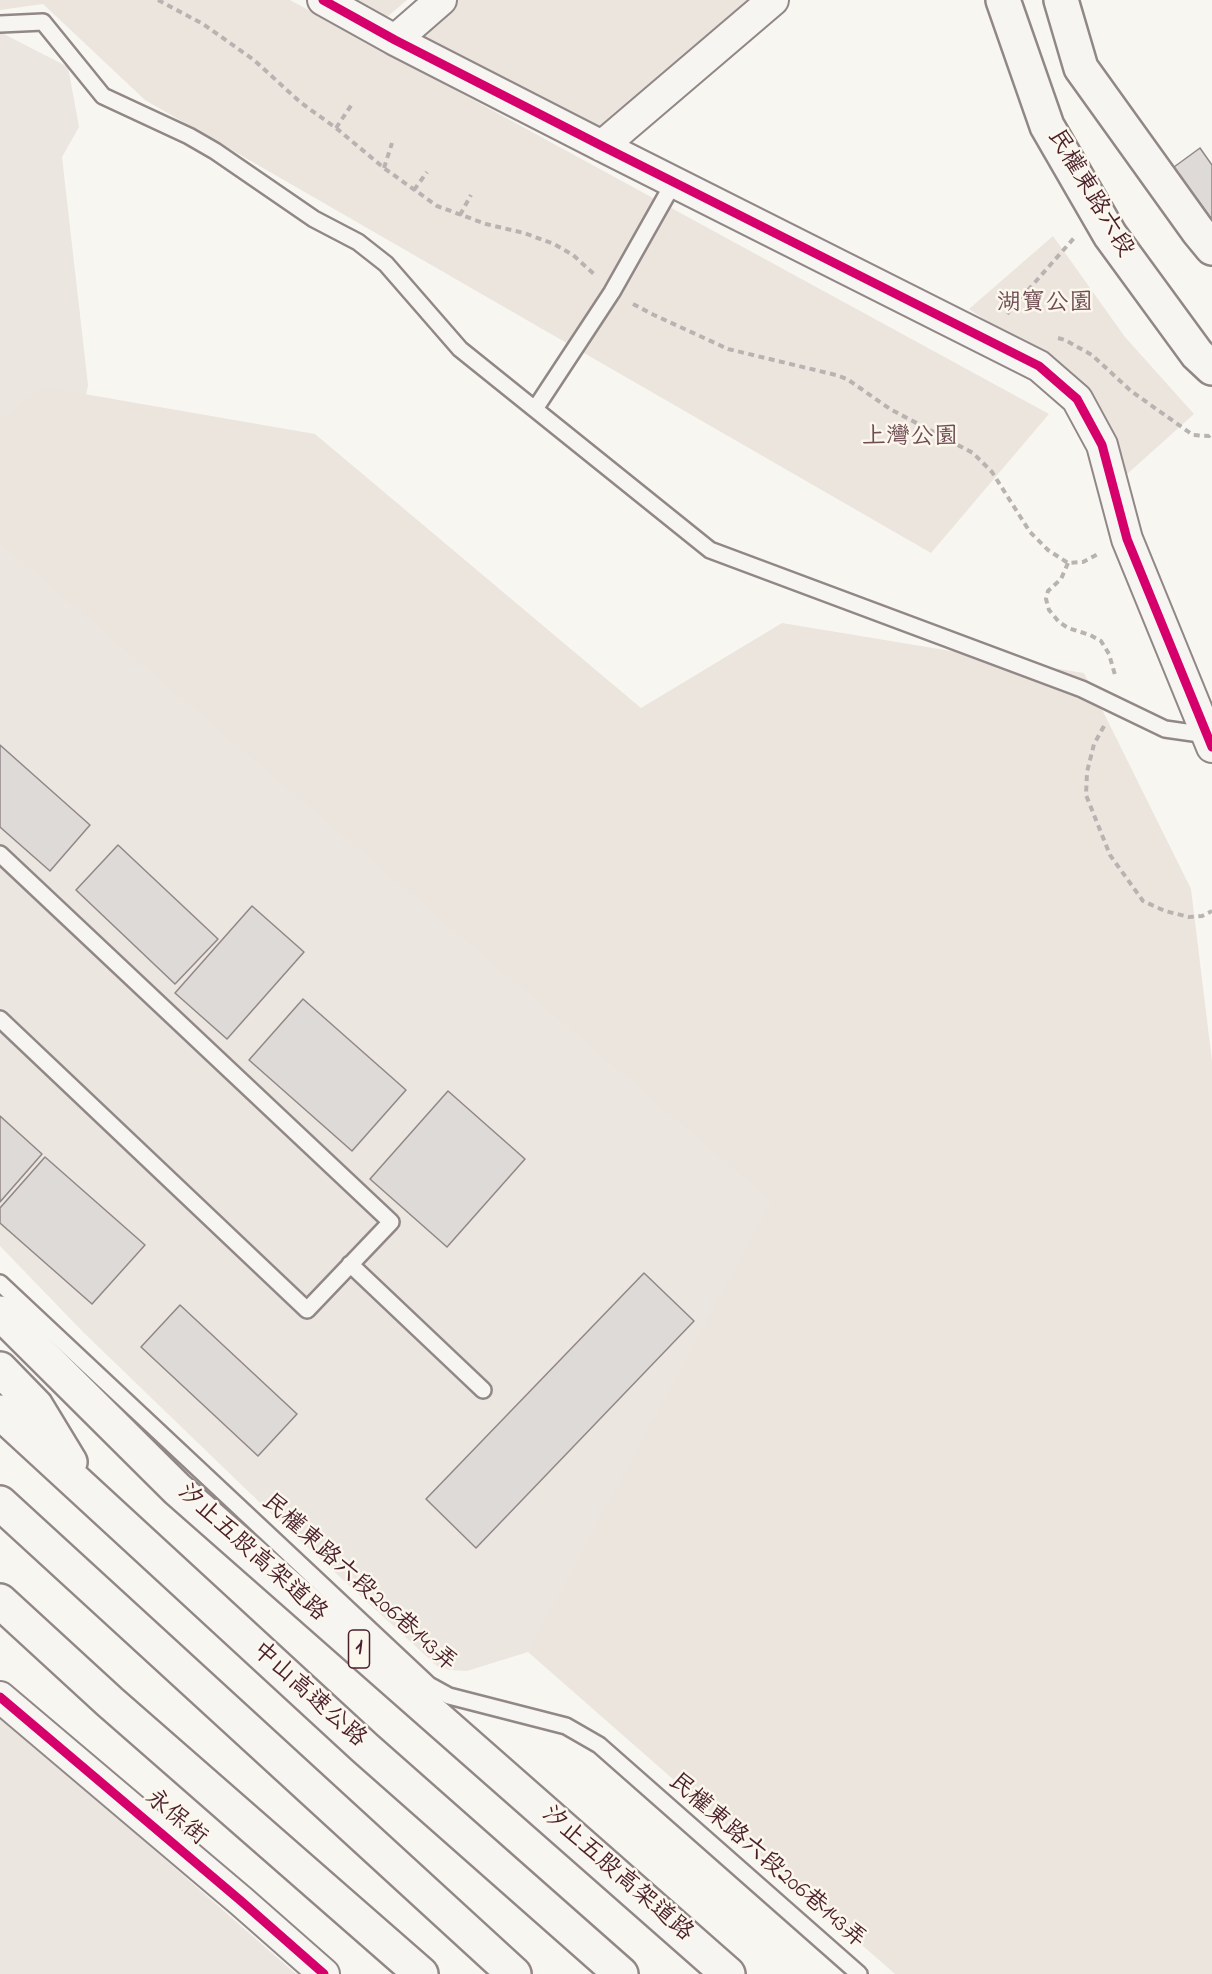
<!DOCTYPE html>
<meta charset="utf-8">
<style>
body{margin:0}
canvas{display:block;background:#f8f6f0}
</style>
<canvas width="1212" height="1974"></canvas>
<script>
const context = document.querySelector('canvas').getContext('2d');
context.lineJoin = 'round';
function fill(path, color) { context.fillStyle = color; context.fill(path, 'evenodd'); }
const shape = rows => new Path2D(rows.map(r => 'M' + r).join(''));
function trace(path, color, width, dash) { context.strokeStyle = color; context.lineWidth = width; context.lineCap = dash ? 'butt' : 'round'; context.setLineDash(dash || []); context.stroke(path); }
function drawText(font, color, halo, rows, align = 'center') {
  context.font = font + ' "Indie Flower","LXGW WenKai TC",sans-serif'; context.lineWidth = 5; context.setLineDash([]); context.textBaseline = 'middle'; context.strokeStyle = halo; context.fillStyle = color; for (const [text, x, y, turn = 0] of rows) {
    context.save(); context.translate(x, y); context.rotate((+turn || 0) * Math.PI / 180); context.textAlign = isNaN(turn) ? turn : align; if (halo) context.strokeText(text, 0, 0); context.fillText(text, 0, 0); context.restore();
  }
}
const built = shape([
 [0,32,68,67,79,127,62,157,88,385,65,508,800,1213,528,1652,467,1671,450,1670,437,1666,281,1523,83,1332,0,1246],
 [0,1715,296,1974,0,1974]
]);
const green = shape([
 [0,0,290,0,1049,414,931,553,145,100,43,4,0,10],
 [355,0,407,0,387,17],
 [446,0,747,0,598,131,411,30],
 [1053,236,1125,337,1194,414,1126,475,1088,389,969,309],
 [44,387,315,434,641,708,782,623,1084,673,1191,889,1212,1061,1212,1974,895,1974,528,1652,772,1201,0,543,0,420]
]);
const building = shape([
 [1200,148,1212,165,1212,220,1174,167,1200,148],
 [0,745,90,825,50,871,0,827,0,745],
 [118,845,218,939,175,984,76,890,118,845],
 [252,906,304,952,227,1039,175,993,252,906],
 [303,999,406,1090,352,1151,249,1060,303,999],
 [448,1091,525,1159,447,1247,370,1179,448,1091],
 [0,1116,42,1154,0,1202,0,1116],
 [45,1157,145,1245,92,1304,0,1223,0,1208,45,1157],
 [644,1273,694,1321,476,1548,426,1499,644,1273],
 [180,1305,297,1414,258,1456,141,1347,180,1305]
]);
const path = shape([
 [158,0,203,24,254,60,300,102,336,128,384,168,437,206,486,224,524,233,554,244,573,255,594,274],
 [336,128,352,104],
 [384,168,392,143],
 [414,190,427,172],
 [460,215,471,195],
 [633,304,654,315,728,349,836,375,847,379,890,409,973,453,992,472,1030,532,1048,550,1068,563,1083,562,1098,554],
 [1007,314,1074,238],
 [1058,338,1065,340,1092,355,1131,391,1193,435,1209,436,1212,433],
 [1068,563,1061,579,1048,591,1046,599,1049,610,1059,622,1068,628,1090,635,1101,641,1109,654,1115,675],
 [1104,726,1094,744,1087,772,1086,795,1110,855,1143,901,1165,911,1189,917,1202,916,1212,911]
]);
const service = shape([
 [0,24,43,22,103,96,189,136,215,151,314,219,358,242,386,264,460,349,710,550,1082,689,1165,729,1207,735],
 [535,409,612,292,674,182],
 [0,854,391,1222,307,1310,0,1019],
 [350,1264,483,1390],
 [0,1283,429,1685,449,1696,566,1726,599,1745,859,1974]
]);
const minor = shape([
 [323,0,395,40,602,146,1039,366,1077,399,1102,445,1127,539,1212,747],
 [395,40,441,0],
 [602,146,773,0],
 [0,1697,241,1901,324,1974]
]);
const secondary = shape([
 [1003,0,1047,126,1110,235,1197,354,1212,368],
 [1061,0,1081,68,1198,231,1212,248]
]);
const motorway = shape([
 [0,1313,177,1489,728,1974],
 [0,1369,36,1406,70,1462],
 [0,1412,365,1748,621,1974],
 [0,1503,514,1974],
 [0,1601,110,1702,421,1974]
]);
const cycleway = shape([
 [323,0,395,40,602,146,1039,366,1077,399,1102,445,1127,539,1212,747],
 [0,1697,241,1901,324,1974]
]);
const shields = [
 [359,1649,21]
];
const shieldNames = [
 ["1",359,1649]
];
const streetNames = [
 ["民權東路六段",1089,194,59],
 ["汐止五股高架道路",251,1554,42],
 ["民權東路六段206巷143弄",358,1584,42],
 ["中山高速公路",308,1696,42],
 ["永保街",175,1819,40],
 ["民權東路六段206巷143弄",766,1862,41],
 ["汐止五股高架道路",616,1875,41]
];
const parkNames = [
 ["湖寶公園",1045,305],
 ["上灣公園",910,439]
];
fill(built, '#ebe6df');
fill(green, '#ece5de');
fill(building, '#dedad7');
trace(building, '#918787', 1.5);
trace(service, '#918787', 20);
trace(minor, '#918787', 34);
trace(secondary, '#918787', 38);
trace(motorway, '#918787', 38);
trace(path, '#b8b3b1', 4, [6, 4.5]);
trace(service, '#f6f5f1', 15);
trace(minor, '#f6f5f1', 30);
trace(secondary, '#f6f5f1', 33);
trace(motorway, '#f6f5f1', 33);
trace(cycleway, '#d6006c', 9);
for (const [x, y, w] of shields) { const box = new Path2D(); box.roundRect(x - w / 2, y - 19, w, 38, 4.5); context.fillStyle = '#fbf7ec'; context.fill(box); trace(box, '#4a1f2b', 1.5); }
drawText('bold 22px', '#4a1f2b', null, shieldNames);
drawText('24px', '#4a1f2b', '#fbf7ec', streetNames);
drawText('24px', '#704d54', '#fbf7ec', parkNames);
</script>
